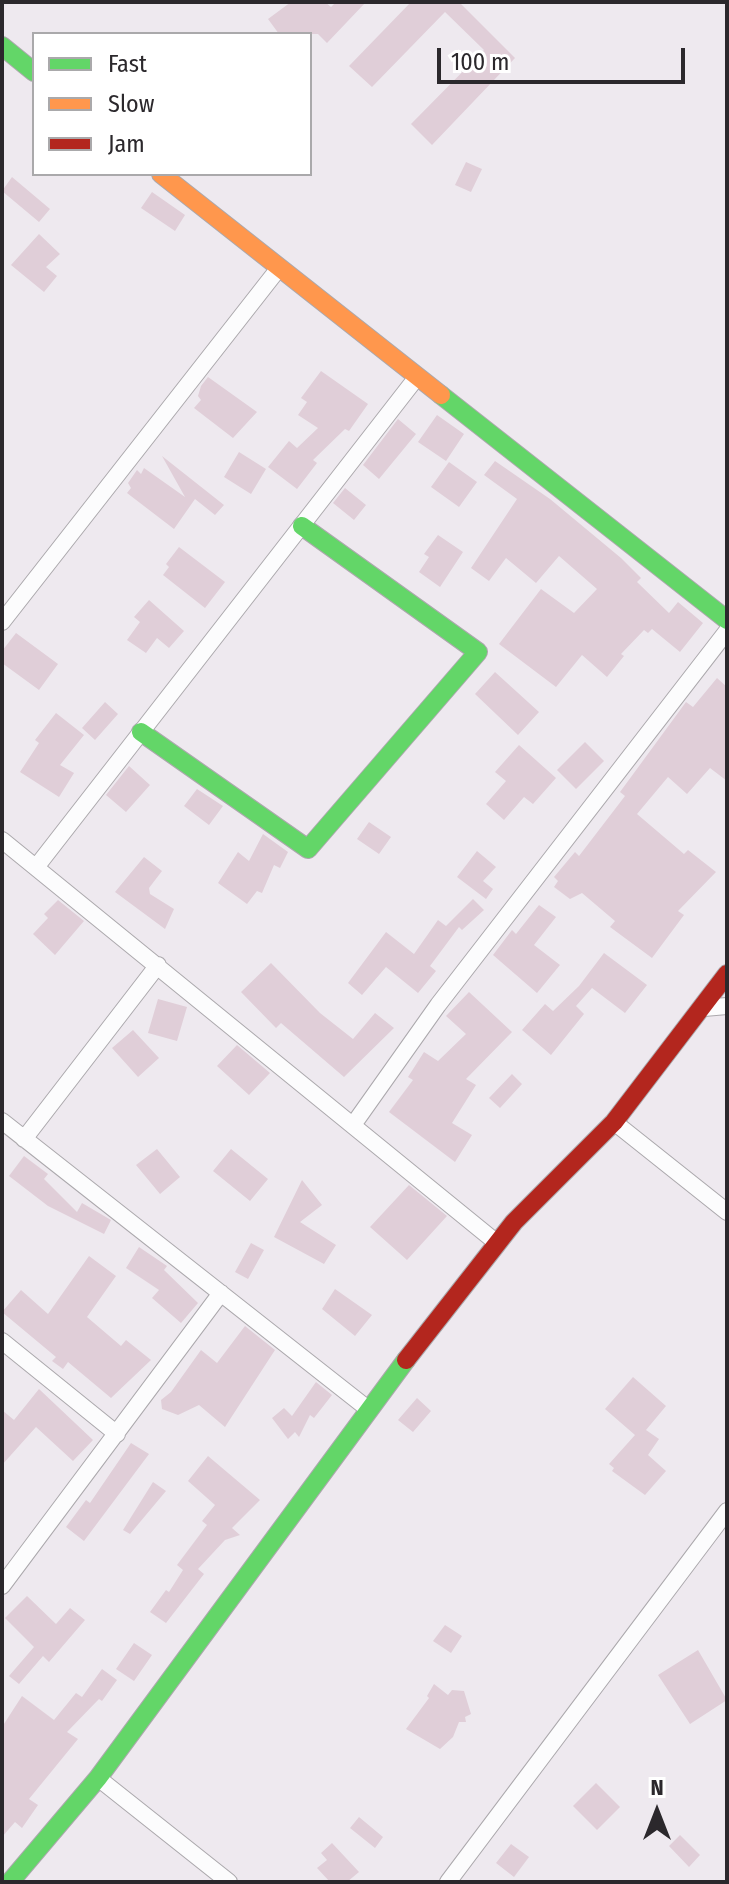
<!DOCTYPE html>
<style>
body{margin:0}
#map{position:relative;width:729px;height:1884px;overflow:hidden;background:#eee9ef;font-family:"Fira Sans Condensed",sans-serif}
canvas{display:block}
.frame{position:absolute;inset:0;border:4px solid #2b282c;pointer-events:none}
.legend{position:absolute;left:32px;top:32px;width:280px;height:144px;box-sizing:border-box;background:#fff;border:2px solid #aaa9ab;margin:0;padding:10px 14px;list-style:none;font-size:24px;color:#2b282c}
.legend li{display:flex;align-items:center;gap:16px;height:40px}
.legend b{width:40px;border:2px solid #aaa9ab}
.north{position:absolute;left:617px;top:1772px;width:80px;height:80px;-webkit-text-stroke:6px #fff;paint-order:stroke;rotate:0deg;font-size:22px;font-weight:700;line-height:32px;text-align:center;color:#2b282c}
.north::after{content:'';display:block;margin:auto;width:28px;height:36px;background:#2b282c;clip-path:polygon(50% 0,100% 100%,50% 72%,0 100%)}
.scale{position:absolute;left:437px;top:48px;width:248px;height:36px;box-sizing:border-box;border:4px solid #2b282c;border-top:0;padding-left:10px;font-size:24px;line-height:28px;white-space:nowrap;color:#2b282c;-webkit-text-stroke:6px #fff;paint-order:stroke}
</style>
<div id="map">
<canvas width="729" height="1884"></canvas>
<div class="frame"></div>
<ul class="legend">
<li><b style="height:10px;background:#63d668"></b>Fast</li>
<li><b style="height:10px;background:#ff974d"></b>Slow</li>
<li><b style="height:10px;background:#b3261e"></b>Jam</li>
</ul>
<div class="north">N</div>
<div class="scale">100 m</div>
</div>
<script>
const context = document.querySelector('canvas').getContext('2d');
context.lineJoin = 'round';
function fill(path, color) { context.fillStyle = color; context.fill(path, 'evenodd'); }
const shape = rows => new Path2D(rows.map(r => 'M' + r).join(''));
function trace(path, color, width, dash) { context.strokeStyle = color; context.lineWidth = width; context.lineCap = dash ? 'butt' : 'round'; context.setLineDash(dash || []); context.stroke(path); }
const building = shape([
 [291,2,325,2,331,7,336,2,366,2,327,43,318,34,279,34,268,19],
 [411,2,459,2,515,58,432,145,411,124,484,50,445,12,372,87,349,66],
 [466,162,482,169,471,192,455,185],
 [12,177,50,209,39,222,2,191],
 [152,192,185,215,175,231,141,208],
 [39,234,60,254,46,267,57,276,44,292,11,265],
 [321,371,368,404,349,431,345,429,313,460,317,463,297,489,268,467,289,441,297,448,318,428,298,415,307,402,301,398],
 [208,377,257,412,233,438,194,408,201,400,198,396,201,386],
 [437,415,464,434,446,461,418,442],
 [398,419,416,434,379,479,363,465],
 [239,452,266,469,251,494,224,477],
 [162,456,224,505,215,515,195,499,174,529,127,493,131,488,128,483,137,470,141,474,144,468,185,497],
 [495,461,550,499,621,558,641,578,637,582,669,613,678,602,703,623,680,652,652,629,648,633,644,630,621,654,624,656,607,677,582,655,556,687,499,644,541,589,574,613,597,589,559,556,536,583,506,558,489,581,471,568,517,499,484,475],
 [449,462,477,482,459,507,431,487],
 [345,488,366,505,354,520,333,503],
 [438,535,463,552,440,587,419,572,429,557,424,554],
 [179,547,225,582,205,608,163,575,169,567,166,564],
 [149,600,184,631,169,648,157,638,146,653,127,640,140,622,134,617],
 [16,633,58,664,39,690,2,663,2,651],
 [495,672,539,712,518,735,475,694],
 [717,678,727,687,727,781,710,768,687,794,668,777,637,814,684,854,688,850,716,872,678,911,684,915,652,958,610,927,615,921,582,893,570,899,554,887,558,881,554,877,575,852,579,856,625,796,620,792,686,702,693,707],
 [105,702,118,714,95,740,82,728],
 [56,713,84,735,60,765,74,773,59,797,20,772,39,743,35,740],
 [585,742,604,761,576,789,557,770],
 [519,745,556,778,533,804,524,797,504,820,486,804,506,781,495,772],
 [129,766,150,785,126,812,106,795],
 [197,789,223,806,209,825,184,806],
 [369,822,391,837,379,854,357,839],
 [263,834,288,852,280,868,274,865,262,893,257,891,247,904,218,883,238,852,249,861],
 [477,851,496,867,483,881,493,889,486,899,457,877],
 [144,857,162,871,149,888,150,894,174,909,165,929,115,892],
 [473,899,484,910,462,930,459,927,430,966,436,971,418,993,386,967,362,995,348,983,386,932,414,954,438,920,446,926],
 [58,900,84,921,55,955,33,934,48,918,44,914],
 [539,905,556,917,534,945,560,965,537,993,493,955,512,930,516,934],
 [604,953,647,985,625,1013,592,988,576,1006,584,1014,551,1055,522,1030,545,1004,553,1011,579,986],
 [271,963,320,1013,353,1039,375,1013,394,1028,344,1077,281,1023,276,1028,241,992],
 [469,992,512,1032,466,1079,476,1085,452,1123,472,1135,455,1162,389,1112,413,1080,408,1077,424,1052,438,1061,466,1034,446,1016],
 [158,999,187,1007,177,1041,148,1033],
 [133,1030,159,1058,138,1077,112,1048],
 [237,1045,270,1073,249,1095,217,1066],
 [512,1074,522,1084,500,1108,489,1098],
 [157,1149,180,1177,160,1194,136,1165],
 [231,1149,268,1179,250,1201,213,1171],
 [24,1156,48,1174,44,1179,77,1212,82,1203,111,1220,104,1234,48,1206,9,1176],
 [302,1180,322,1205,300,1222,336,1245,324,1264,274,1237],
 [409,1185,447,1216,407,1260,370,1227],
 [251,1243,264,1250,248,1279,235,1272],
 [139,1247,167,1266,164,1270,198,1303,181,1323,152,1298,159,1290,126,1268],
 [89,1256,116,1276,87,1317,121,1346,126,1340,151,1360,111,1398,68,1362,63,1369,52,1361,56,1357,2,1312,21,1290,48,1314],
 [335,1289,372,1315,355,1336,322,1309],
 [245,1326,275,1350,225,1427,199,1405,178,1415,162,1409,161,1400,171,1392,201,1350,217,1363],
 [633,1377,666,1406,646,1430,659,1439,648,1455,666,1471,645,1495,612,1471,614,1468,609,1464,635,1435,605,1409],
 [316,1382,332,1395,314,1418,310,1415,299,1437,295,1432,288,1439,272,1418,284,1408,292,1416],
 [39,1389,93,1440,73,1461,36,1427,2,1465,2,1410,14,1420],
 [417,1398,431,1411,413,1432,398,1420],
 [131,1443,149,1454,84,1541,66,1527,86,1500,90,1503],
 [208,1456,260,1500,232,1528,240,1535,225,1540,198,1569,204,1574,166,1623,150,1612,166,1590,169,1592,183,1570,177,1565,207,1525,202,1521,215,1505,188,1481],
 [153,1482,166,1491,130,1534,123,1530],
 [27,1596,56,1624,70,1608,85,1620,49,1662,43,1656,19,1684,9,1676,34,1647,5,1618],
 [445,1625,462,1636,451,1653,433,1641],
 [134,1643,152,1655,134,1681,116,1669],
 [698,1650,727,1700,690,1724,658,1675],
 [102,1669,117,1680,102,1701,99,1699,67,1732,78,1739,29,1799,38,1805,22,1828,15,1822,2,1837,2,1727,22,1696,54,1720,76,1693,82,1697],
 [434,1684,448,1695,452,1690,464,1691,471,1714,465,1717,466,1722,459,1722,453,1737,440,1749,406,1729,429,1698,427,1696],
 [596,1783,620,1807,597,1830,573,1806],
 [359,1817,383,1837,375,1848,350,1828],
 [680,1835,700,1855,689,1867,669,1846],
 [332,1843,359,1872,347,1882,330,1882,317,1868,327,1860,321,1853],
 [511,1844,529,1857,514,1877,496,1863]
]);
const street = shape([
 [2,622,279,268],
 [2,840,497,1243],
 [37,866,417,377],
 [704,1008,727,1006],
 [2,1121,368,1409],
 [614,1122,727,1212],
 [353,1125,438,1005,727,631],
 [24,1139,158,965],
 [2,1341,117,1434],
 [2,1586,221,1293],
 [98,1778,229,1882],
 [448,1882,727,1511]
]);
const fast = shape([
 [2,46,34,72],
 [441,395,727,620],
 [141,732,308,849,478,652,302,526],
 [10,1882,98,1778,406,1360]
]);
const slow = shape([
 [161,174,441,395]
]);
const jam = shape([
 [406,1360,514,1222,614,1122,727,974]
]);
fill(building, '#e0ced8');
trace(street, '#aba8ac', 18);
trace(fast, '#aba8ac', 20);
trace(slow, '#aba8ac', 20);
trace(jam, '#aba8ac', 20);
trace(street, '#fcfcfd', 16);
trace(fast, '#63d668', 18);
trace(slow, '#ff974d', 18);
trace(jam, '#b3261e', 18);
</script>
